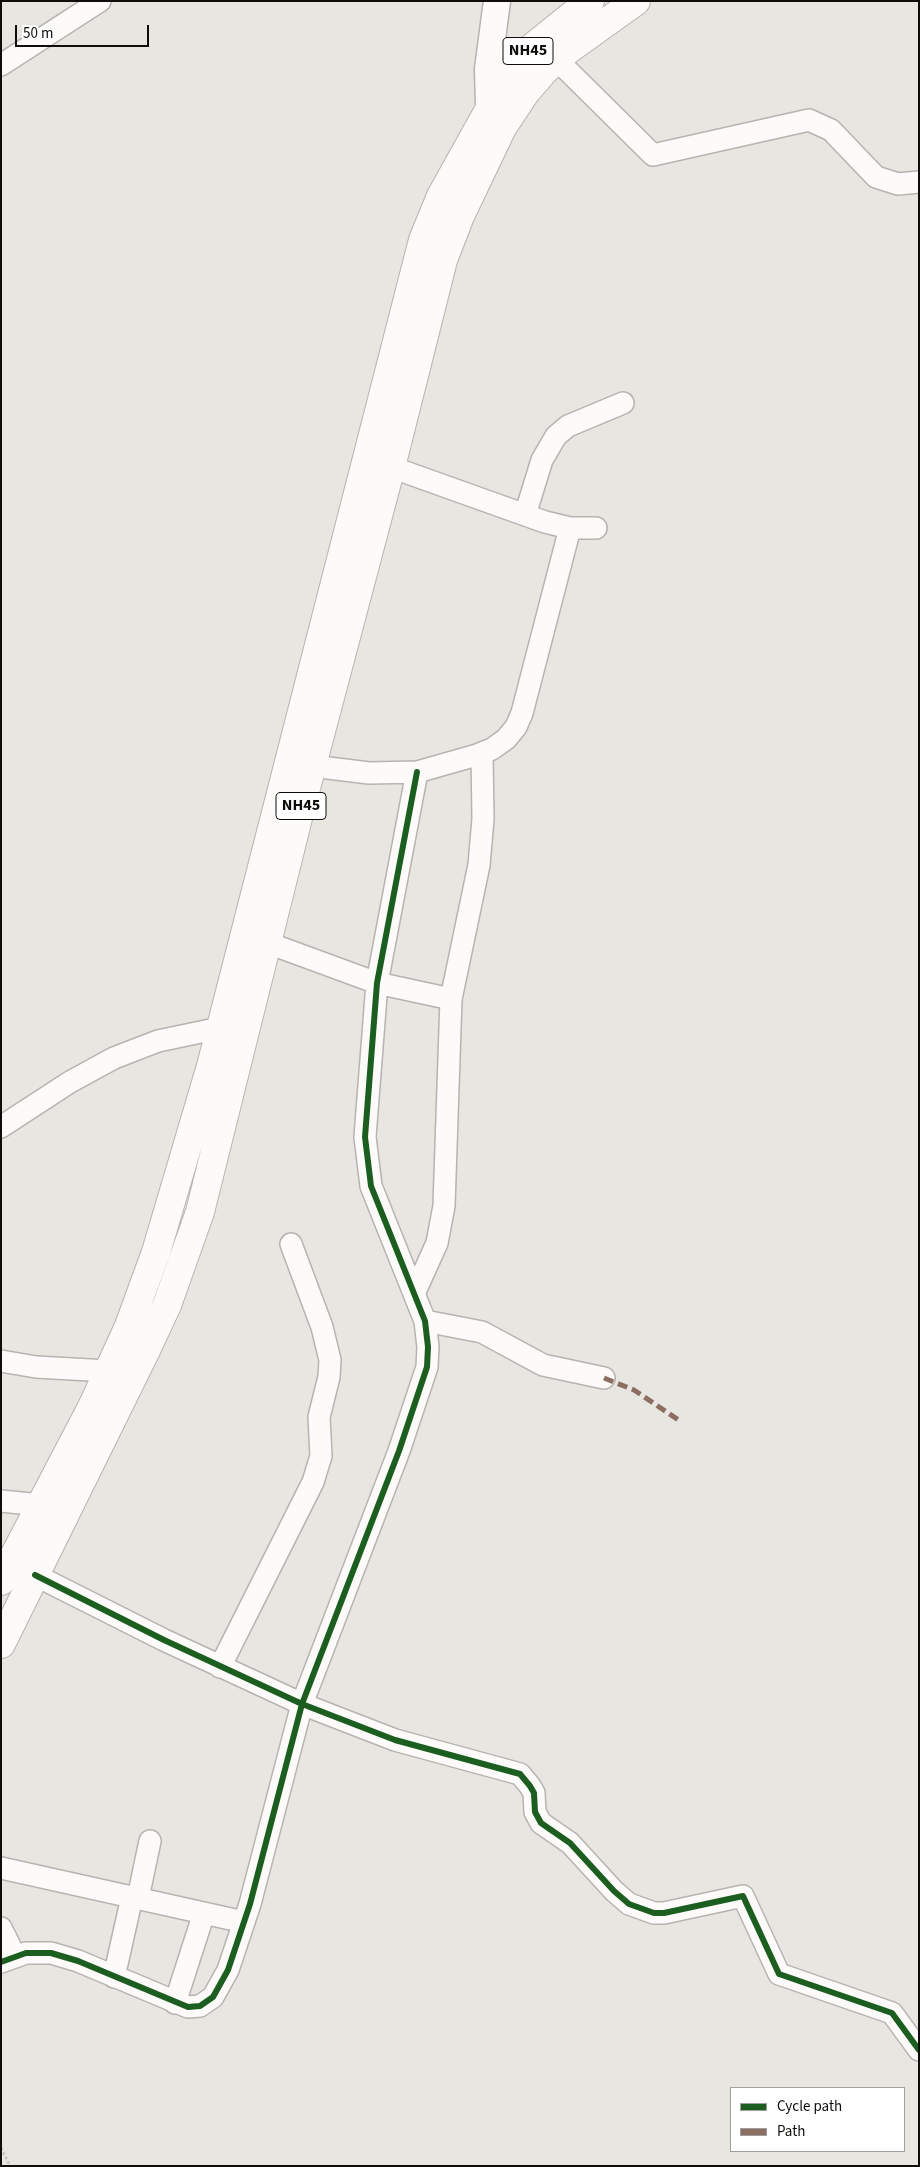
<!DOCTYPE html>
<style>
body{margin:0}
#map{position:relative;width:920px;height:2167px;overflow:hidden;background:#e8e6e1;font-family:"Source Sans 3",sans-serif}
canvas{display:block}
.frame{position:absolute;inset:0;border:2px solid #0f0d0a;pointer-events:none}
.legend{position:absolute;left:730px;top:2087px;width:175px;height:65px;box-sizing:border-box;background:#fff;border:1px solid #9f9e9d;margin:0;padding:6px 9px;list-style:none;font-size:15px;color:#0f0d0a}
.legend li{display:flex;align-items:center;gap:10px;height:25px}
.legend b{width:25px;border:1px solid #9f9e9d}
.scale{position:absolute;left:15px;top:25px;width:134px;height:22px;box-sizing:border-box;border:2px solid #0f0d0a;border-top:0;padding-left:6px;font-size:15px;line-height:18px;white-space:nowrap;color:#0f0d0a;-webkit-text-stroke:4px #fff;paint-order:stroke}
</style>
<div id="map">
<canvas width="920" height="2167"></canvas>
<div class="frame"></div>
<ul class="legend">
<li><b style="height:6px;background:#1b5e20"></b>Cycle path</li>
<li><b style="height:6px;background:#8d6e63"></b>Path</li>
</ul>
<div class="scale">50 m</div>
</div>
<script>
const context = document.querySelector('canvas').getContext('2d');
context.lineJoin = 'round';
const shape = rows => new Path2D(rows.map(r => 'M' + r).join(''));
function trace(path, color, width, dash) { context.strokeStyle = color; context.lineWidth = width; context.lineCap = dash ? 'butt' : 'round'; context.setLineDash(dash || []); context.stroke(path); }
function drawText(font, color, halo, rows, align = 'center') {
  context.font = font + ' "Source Sans 3",sans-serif'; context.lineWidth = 4; context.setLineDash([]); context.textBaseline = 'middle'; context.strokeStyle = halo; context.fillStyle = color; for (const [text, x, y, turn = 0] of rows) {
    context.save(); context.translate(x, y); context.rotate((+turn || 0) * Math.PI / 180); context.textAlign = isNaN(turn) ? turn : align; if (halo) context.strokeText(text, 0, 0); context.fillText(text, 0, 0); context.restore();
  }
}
const path = shape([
 [1,2148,10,2166]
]);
const minor = shape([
 [557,60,653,155,809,120,831,130,876,177,898,184,919,182],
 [1,65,100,1],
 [391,467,545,522,570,528,596,528],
 [525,515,542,460,556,436,568,426,623,403],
 [312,766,369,773,417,772,477,755,492,749,506,739,516,727,522,713,570,528],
 [268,943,377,983,451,999],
 [1,1127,70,1082,114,1058,158,1041,220,1028],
 [414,1294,437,1243,444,1206,451,999,479,865,483,819,482,753],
 [425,1321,482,1332,543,1365,604,1378],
 [1,1361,36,1367,108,1371],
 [1,1501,41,1505],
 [35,1575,164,1640,302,1704,395,1740,520,1774,530,1786,534,1793,535,1812,541,1823,570,1843,614,1891,629,1904,654,1913,664,1913,743,1896,779,1974,892,2013,919,2050],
 [220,1667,313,1482,321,1456,319,1417,329,1377,330,1360,322,1327,291,1244],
 [1,1868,244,1922],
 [138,1898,150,1841],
 [1,1928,15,1956],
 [1,1962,26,1953,51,1953,78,1961,188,2007,200,2006,213,1997,228,1970,250,1904,302,1704,399,1451,427,1367,428,1347,425,1321,371,1186,365,1137,377,983,417,772],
 [114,1977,132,1897],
 [175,2003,204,1913]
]);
const major = shape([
 [496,118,489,106,488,69,497,1]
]);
const highway = shape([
 [1,1581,92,1407,129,1326,156,1252,211,1066,423,240,441,196,509,74,528,51,590,1],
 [1,1644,146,1350,167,1305,200,1212,298,818,391,467,443,260,460,216,502,128,525,93,544,71,569,49,636,1]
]);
const quiet = shape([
 [604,1378,634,1390,680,1421]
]);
const cycleway = shape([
 [35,1575,164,1640,302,1704,395,1740,520,1774,530,1786,534,1793,535,1812,541,1823,570,1843,614,1891,629,1904,654,1913,664,1913,743,1896,779,1974,892,2013,919,2050],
 [1,1962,26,1953,51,1953,78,1961,188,2007,200,2006,213,1997,228,1970,250,1904,302,1704,399,1451,427,1367,428,1347,425,1321,371,1186,365,1137,377,983,417,772]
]);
const shields = [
 [528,51,50],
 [301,806,50]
];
const shieldNames = [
 ["NH45",528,51],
 ["NH45",301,806]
];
trace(minor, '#b5b4b0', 24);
trace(major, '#b5b4b0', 29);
trace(highway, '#b5b4b0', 30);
trace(path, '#c7c6c4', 3, [2.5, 2.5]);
trace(minor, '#fcfbfa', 21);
trace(major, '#fcfbfa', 26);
trace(highway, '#fcfbfa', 28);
trace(quiet, '#8d6e63', 5, [10, 5]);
trace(cycleway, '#1b5e20', 6);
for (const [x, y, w] of shields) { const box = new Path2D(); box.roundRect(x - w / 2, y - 13.5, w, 27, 4); context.fillStyle = '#fff'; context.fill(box); trace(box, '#0f0d0a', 1); }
drawText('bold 16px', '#0f0d0a', null, shieldNames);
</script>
